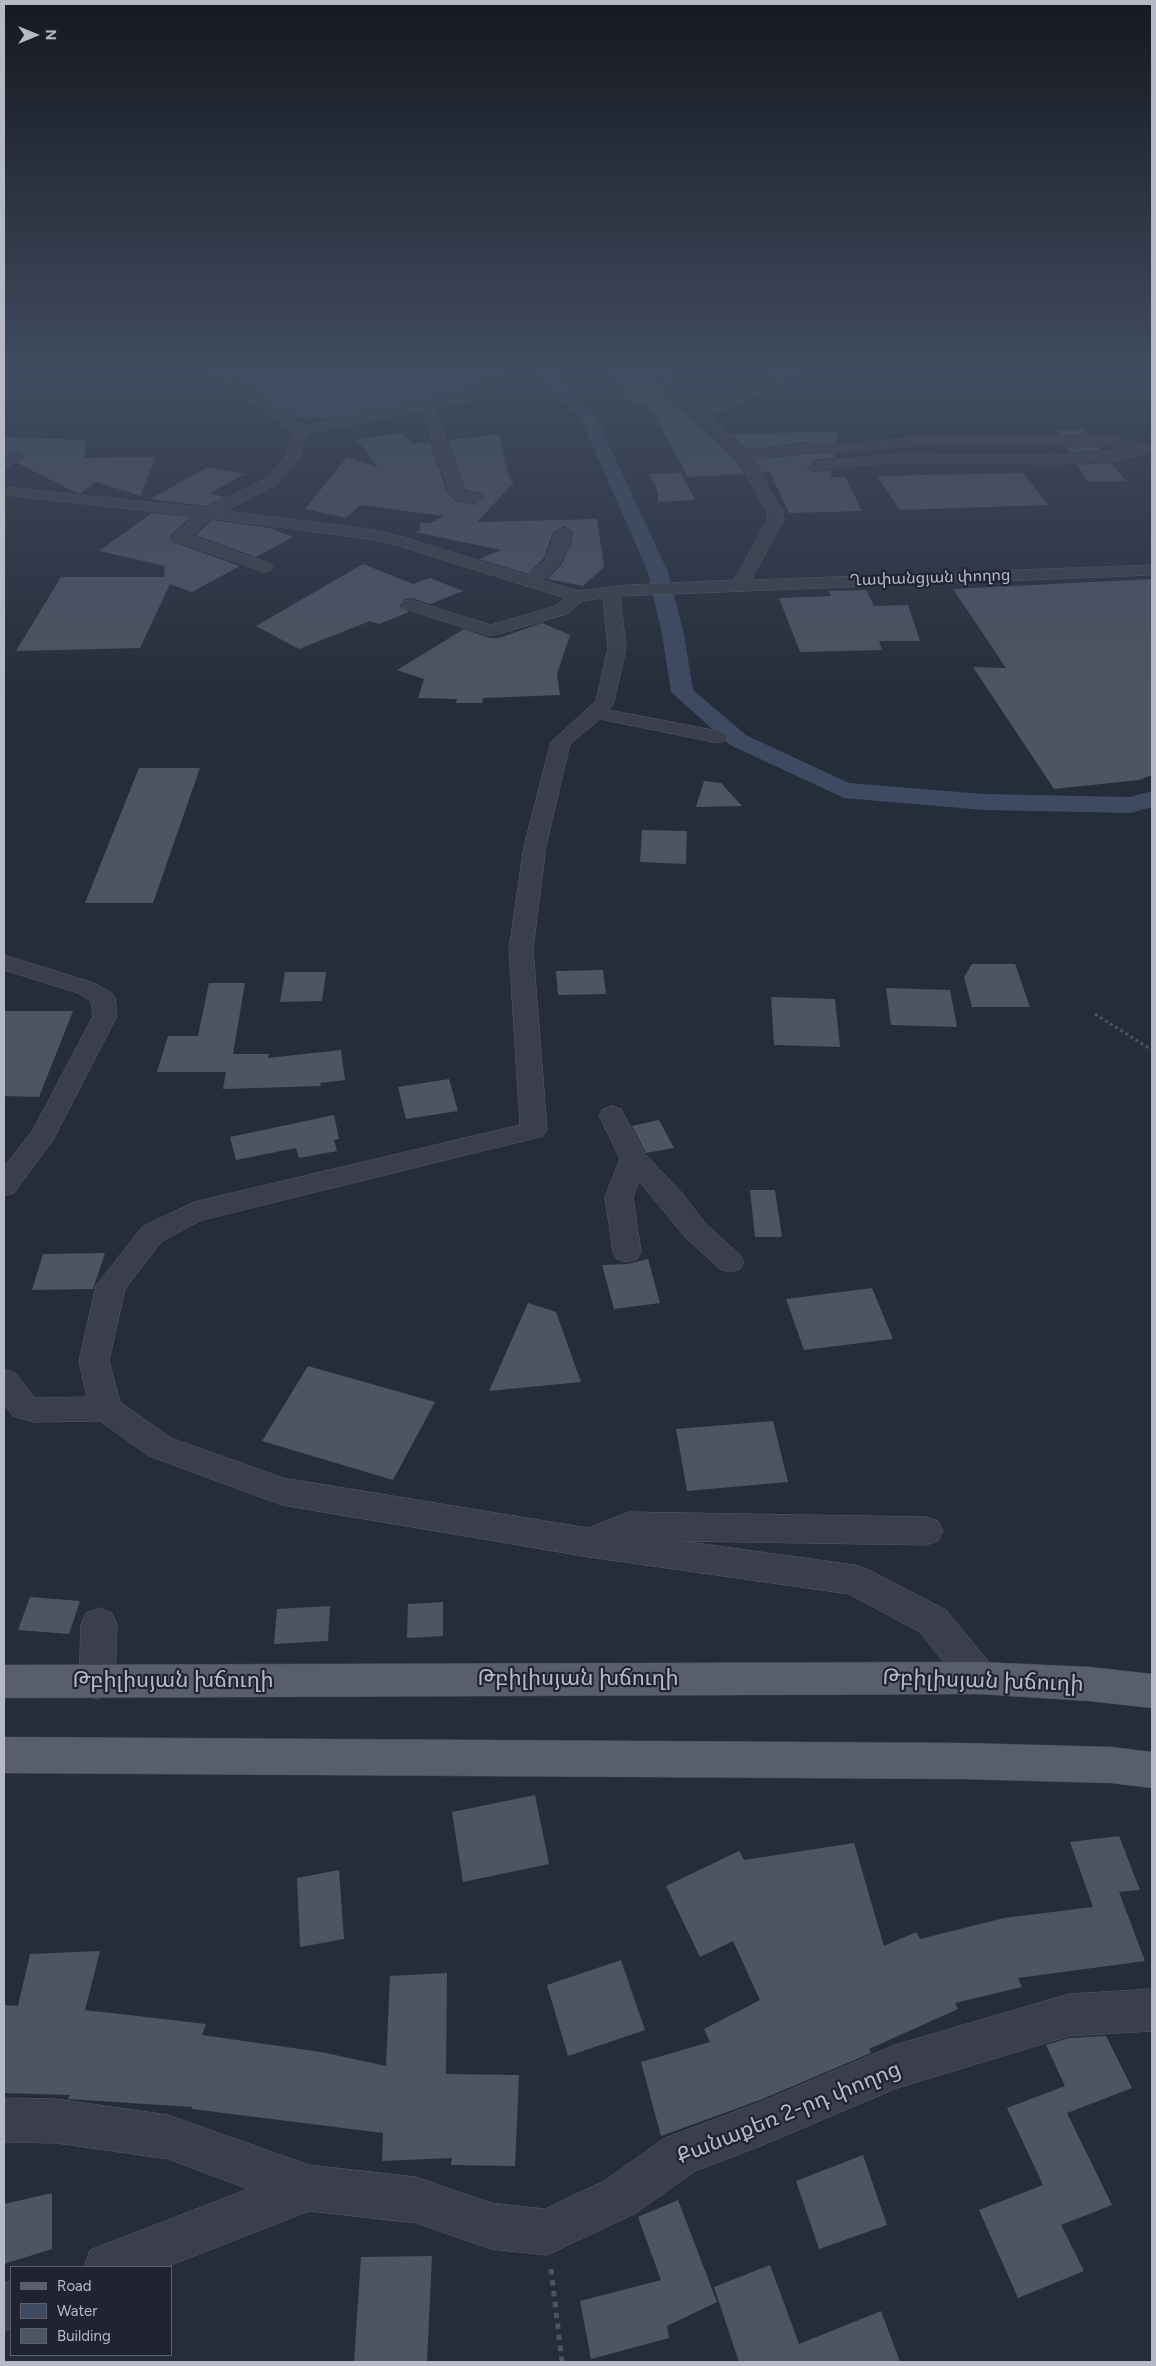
<!DOCTYPE html>
<meta charset="utf-8">
<style>
body{margin:0}
#map{position:relative;width:1156px;height:2366px;overflow:hidden;background:#262d3a;font-family:Figtree,sans-serif}
canvas{display:block}
.frame{position:absolute;inset:0;border:5px solid #b5bac6;pointer-events:none}
.legend{position:absolute;left:10px;top:2266px;width:162px;height:90px;box-sizing:border-box;background:#1f2430;border:1px solid #5b606c;margin:0;padding:6px 9px;list-style:none;font-size:15px;color:#b5bac6}
.legend li{display:flex;align-items:center;gap:10px;height:25px}
.legend b{width:25px;border:1px solid #5b606c}
.north{position:absolute;left:10px;top:10px;width:50px;height:50px;-webkit-text-stroke:4px #1f2430;paint-order:stroke;rotate:90deg;font-size:14px;font-weight:700;line-height:20px;text-align:center;color:#b5bac6}
.north::after{content:'';display:block;margin:auto;width:18px;height:22px;background:#b5bac6;clip-path:polygon(50% 0,100% 100%,50% 72%,0 100%)}
</style>
<div id="map">
<canvas width="1156" height="2366"></canvas>
<div class="frame"></div>
<ul class="legend">
<li><b style="height:6px;background:#585e6b"></b>Road</li>
<li><b style="height:14px;background:#3d4a61"></b>Water</li>
<li><b style="height:14px;background:#4d5463"></b>Building</li>
</ul>
<div class="north">N</div>
</div>
<script>
const context = document.querySelector('canvas').getContext('2d');
context.lineJoin = 'round';
function fill(path, color) { context.fillStyle = color; context.fill(path, 'evenodd'); }
const shape = rows => new Path2D(rows.map(r => 'M' + r).join(''));
function trace(path, color, width, dash) { context.strokeStyle = color; context.lineWidth = width; context.lineCap = dash ? 'butt' : 'round'; context.setLineDash(dash || []); context.stroke(path); }
function drawText(font, color, halo, rows, align = 'center') {
  context.font = font + ' Figtree,"Noto Sans Armenian",sans-serif'; context.lineWidth = 4.5; context.setLineDash([]); context.textBaseline = 'middle'; context.strokeStyle = halo; context.fillStyle = color; for (const [text, x, y, turn = 0] of rows) {
    context.save(); context.translate(x, y); context.rotate((+turn || 0) * Math.PI / 180); context.textAlign = isNaN(turn) ? turn : align; if (halo) context.strokeText(text, 0, 0); context.fillText(text, 0, 0); context.restore();
  }
}
const water = shape([
 [224,371,482,371,473,389,366,416,307,419,282,414,252,388]
]);
const canal = shape([
 [534,371,551,371,595,415,668,572,684,634,693,690,746,735,849,783,984,794,1130,797,1152,791,1152,807,1131,813,984,810,844,798,730,745,671,692,662,634,648,572,580,417,534,371]
]);
const building = shape([
 [605,371,652,371,671,400,736,460,744,474,688,477,648,403,632,404],
 [1055,429,1082,429,1088,435,1059,435],
 [814,432,838,433,837,442,804,442,748,450,731,434],
 [403,433,412,444,430,442,448,495,458,501,475,505,485,498,480,493,465,489,448,440,499,434,509,478,514,482,477,522,597,519,604,567,583,586,547,579,561,565,571,544,573,532,564,526,553,532,544,558,528,574,479,559,501,550,415,532,420,530,420,523,431,523,444,516,360,505,346,518,305,509,347,457,378,467,356,439],
 [4,437,86,440,84,458,155,457,141,496,96,482,81,493,77,493,17,463,25,455,17,449,4,456],
 [1066,447,1098,447,1100,450,1070,453],
 [835,453,834,458,815,460,806,467,815,472,832,470,831,477,845,477,862,511,789,513,770,472,762,473,755,460,804,454],
 [1111,463,1126,481,1088,482,1077,465],
 [208,467,244,474,209,494,225,497,206,506,150,499],
 [681,473,695,500,658,502,658,492,649,474],
 [1023,473,1048,505,900,510,877,476],
 [152,513,191,517,172,534,170,537,172,542,240,566,192,592,170,584,140,648,16,651,61,577,164,577,165,566,99,551],
 [212,520,270,528,293,537,256,557,195,535],
 [363,564,413,584,430,578,463,591,430,604,412,598,405,599,400,606,409,612,379,624,370,621,299,649,256,626],
 [1152,579,1152,775,1139,780,1054,789,973,667,1006,668,953,589],
 [866,590,874,606,908,605,920,641,879,641,882,650,800,652,779,598,831,596,829,591],
 [542,623,570,635,557,674,560,695,483,698,482,703,456,703,457,699,418,698,424,679,397,670,464,629,490,638,499,638],
 [139,768,200,768,153,903,85,903],
 [704,781,721,783,742,806,696,807],
 [642,830,687,831,686,864,640,862],
 [972,964,1015,964,1030,1007,972,1007,964,977],
 [603,970,606,994,558,995,556,971],
 [285,972,326,972,322,1001,280,1002],
 [209,983,245,983,233,1054,269,1054,268,1058,341,1050,345,1080,320,1083,321,1086,223,1089,226,1072,157,1072,168,1036,198,1036],
 [886,988,950,990,957,1027,891,1025],
 [771,997,835,999,840,1047,774,1045],
 [4,1011,73,1011,39,1097,4,1096],
 [449,1079,458,1111,406,1119,398,1087],
 [334,1115,339,1139,334,1140,337,1151,299,1158,296,1148,236,1160,230,1137],
 [659,1120,674,1148,646,1153,632,1126],
 [750,1190,775,1190,782,1237,755,1237],
 [105,1253,93,1289,32,1290,43,1254],
 [648,1259,660,1303,614,1309,602,1265,628,1264],
 [872,1288,893,1339,804,1350,786,1299],
 [528,1303,556,1312,581,1382,489,1391],
 [308,1366,435,1402,393,1480,262,1441],
 [773,1421,788,1482,687,1491,676,1429],
 [30,1597,80,1601,69,1634,18,1630],
 [443,1602,443,1636,407,1638,408,1604],
 [330,1606,328,1641,274,1644,277,1609],
 [535,1795,549,1864,463,1882,452,1812],
 [1119,1836,1140,1890,1119,1892,1145,1961,1018,1978,1022,1987,955,2003,958,2009,869,2049,871,2053,760,2100,661,2136,641,2062,710,2042,704,2029,760,2000,733,1941,700,1957,666,1886,739,1851,744,1860,854,1843,884,1946,916,1932,920,1939,1004,1918,1093,1907,1070,1842],
 [339,1870,344,1939,300,1947,297,1878],
 [100,1951,85,2010,206,2024,202,2035,321,2052,386,2066,390,1976,447,1973,446,2074,519,2075,515,2166,451,2165,452,2158,382,2161,383,2133,192,2109,192,2107,68,2099,70,2095,4,2093,4,2005,18,2006,30,1954],
 [621,1960,645,2030,568,2056,547,1985],
 [1106,2036,1132,2088,1067,2113,1112,2205,1061,2225,1084,2271,1018,2298,979,2210,1043,2185,1007,2108,1065,2086,1046,2045,1069,2038],
 [863,2155,887,2225,819,2249,796,2181],
 [52,2193,52,2249,4,2264,4,2204],
 [678,2200,717,2302,667,2326,669,2338,591,2359,580,2301,661,2280,638,2217],
 [432,2256,427,2362,354,2362,361,2257],
 [770,2265,799,2344,881,2311,900,2362,739,2362,714,2287]
]);
const pathFar1 = shape([
 [1095,1014,1152,1050]
]);
const path = shape([
 [551,2269,562,2362]
]);
const minor = shape([
 [207,371,222,371,303,426,471,393,487,371,500,371,481,399,435,408,464,491,480,495,483,498,480,501,475,503,458,499,450,494,422,411,307,434,298,459,276,485,225,511,369,529,406,538,528,576,546,559,555,533,563,528,571,533,569,544,559,564,543,580,578,591,630,585,734,580,768,519,766,510,738,459,696,417,673,399,654,371,667,371,683,393,702,408,784,371,799,371,789,381,710,415,747,452,804,444,859,443,920,437,1110,437,1148,446,1150,449,1148,452,1121,460,1060,464,885,463,815,470,808,466,815,462,885,455,1060,456,1127,449,1110,445,920,445,859,451,804,452,752,459,782,510,784,519,751,580,1152,565,1152,575,620,596,626,648,614,702,609,710,718,731,725,733,728,737,725,741,718,743,600,719,570,744,546,846,533,949,547,1130,543,1136,202,1220,162,1241,125,1289,109,1361,120,1402,171,1438,283,1478,588,1528,629,1512,926,1517,938,1521,943,1531,938,1541,926,1545,681,1541,855,1565,867,1569,946,1610,992,1666,997,1678,992,1690,979,1694,966,1690,920,1632,849,1594,589,1557,282,1505,149,1456,100,1421,34,1422,13,1416,4,1404,4,1369,15,1373,35,1398,87,1397,79,1361,96,1286,142,1227,194,1202,520,1125,509,949,524,846,551,742,596,701,608,648,603,598,582,601,567,614,491,636,405,609,402,605,405,601,411,600,491,625,555,606,565,598,396,545,369,539,211,518,191,536,271,564,273,567,271,570,265,572,174,541,172,538,174,535,195,516,4,495,4,487,206,508,266,479,284,458,294,432,207,371],
 [16,451,23,455,9,468,4,469,4,458,16,451],
 [4,955,94,983,112,993,115,998,117,1016,53,1140,14,1193,4,1195,4,1167,33,1130,93,1016,91,1001,78,993,4,970,4,955],
 [612,1106,621,1109,645,1154,682,1193,705,1223,740,1255,744,1262,740,1269,730,1272,720,1269,685,1237,639,1181,633,1197,641,1252,637,1259,627,1262,617,1259,613,1252,605,1197,620,1159,599,1115,603,1109,612,1106],
 [99,1608,112,1613,117,1624,115,1682,110,1694,97,1699,84,1694,79,1682,81,1624,86,1613,99,1608],
 [1152,1989,1152,2031,1069,2036,897,2088,763,2145,695,2171,636,2213,547,2255,491,2249,416,2223,309,2211,166,2267,84,2267,90,2250,248,2189,168,2159,56,2143,4,2142,4,2098,56,2099,168,2115,309,2165,416,2177,491,2203,545,2209,604,2181,665,2138,761,2102,895,2045,1069,1994,1152,1989],
 [11,2281,11,2329,4,2331,4,2283,11,2281]
]);
const major = shape([
 [979,1662,1089,1667,1152,1674,1152,1708,1089,1701,979,1694,4,1698,4,1665,979,1662],
 [4,1737,962,1743,1111,1747,1152,1752,1152,1788,1111,1783,962,1779,4,1773,4,1737]
]);
const farStreetnames = [
 ["Ղափանցյան փողոց",930,578,-2]
];
const nearStreetnames = [
 ["Թբիլիսյան խճուղի",578,1679],
 ["Թբիլիսյան խճուղի",173,1681],
 ["Թբիլիսյան խճուղի",983,1681,2],
 ["Քանաքեռ 2-րդ փողոց",789,2113,-22]
];
fill(water, '#3d4a61');
fill(canal, '#3d4a61');
fill(building, '#4d5463');
trace(minor, '#585d69', 1);
trace(major, '#434854', 1);
trace(pathFar1, '#48575b', 3, [3, 3]);
trace(path, '#48575b', 5, [5.5, 5.5]);
fill(minor, '#3a3f4b');
fill(major, '#585e6b');
const sky = context.createLinearGradient(0, 0, 0, 703);
sky.addColorStop(0, '#151920');
sky.addColorStop(0.53, '#414c60');
sky.addColorStop(1, '#414c6000');
context.fillStyle = sky;
context.fillRect(0, 0, 1156, 703);
drawText('16px', '#b5bac6', '#1f2430', farStreetnames);
drawText('22px', '#b5bac6', '#1f2430', nearStreetnames);
</script>
